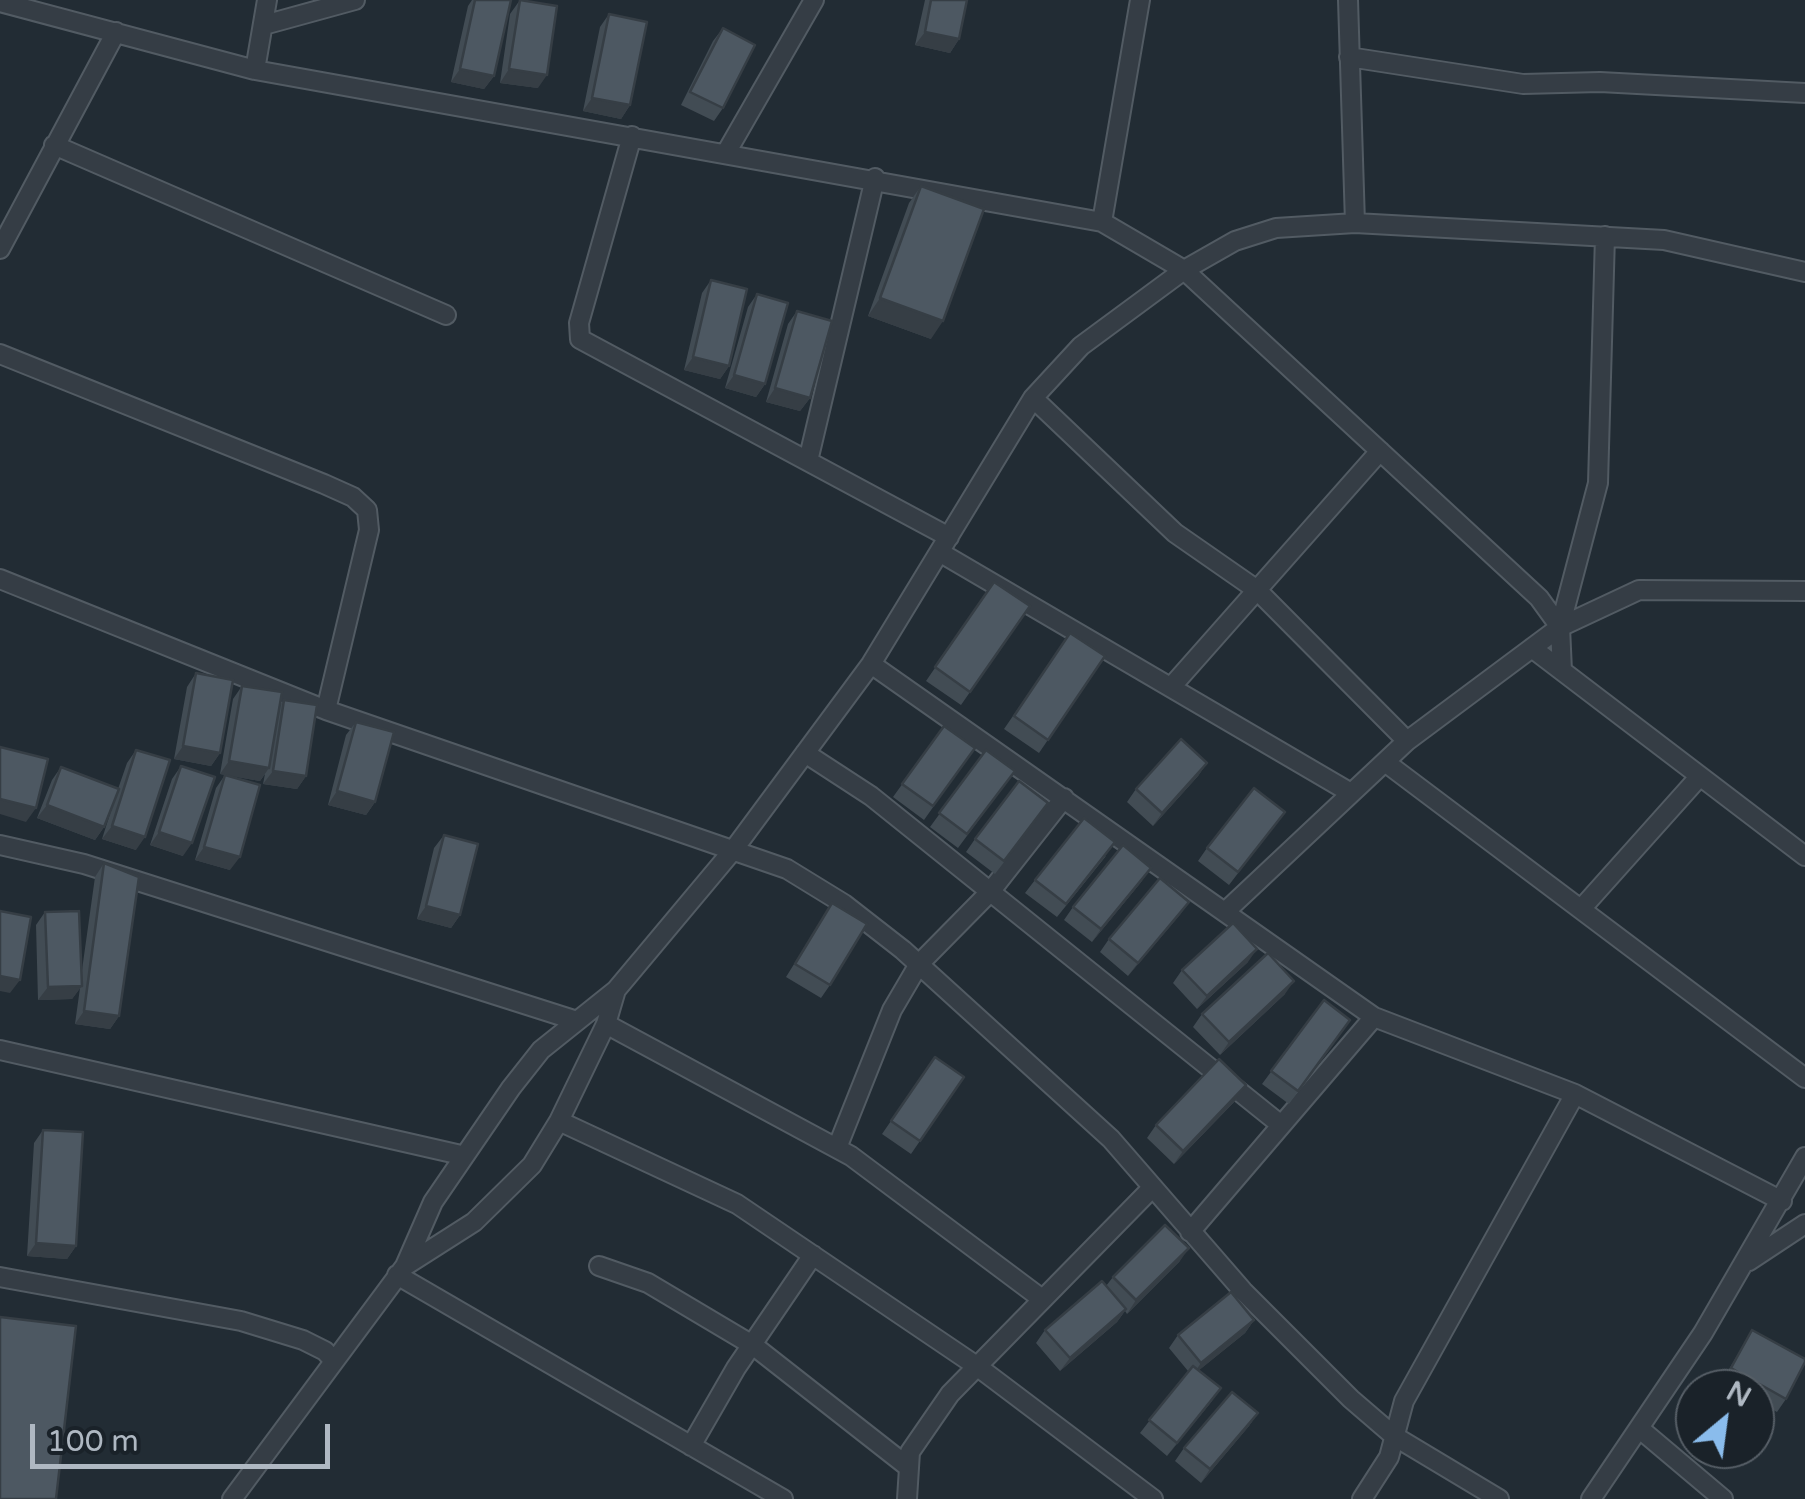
<!DOCTYPE html>
<style>
body{margin:0}
#map{position:relative;width:1805px;height:1499px;overflow:hidden;background:#222c34;font-family:"Varela Round",sans-serif}
canvas{display:block}
.north{position:absolute;left:1675px;top:1369px;width:100px;height:100px;box-sizing:border-box;background:#1a2229;border:2px solid #565e66;border-radius:50%;rotate:29deg;font-size:28px;font-weight:700;line-height:40px;text-align:center;color:#afb8c2}
.north::after{content:'';display:block;margin:auto;width:35px;height:45px;background:#8abcec;clip-path:polygon(50% 0,100% 100%,50% 72%,0 100%)}
.scale{position:absolute;left:30px;top:1424px;width:300px;height:45px;box-sizing:border-box;border:5px solid #afb8c2;border-top:0;padding-left:12px;font-size:30px;line-height:35px;white-space:nowrap;color:#afb8c2;-webkit-text-stroke:8px #1a2229;paint-order:stroke}
</style>
<div id="map">
<canvas width="1805" height="1499"></canvas>
<div class="north">N</div>
<div class="scale">100 m</div>
</div>
<script>
const context = document.querySelector('canvas').getContext('2d');
context.lineJoin = 'round';
const shape = rows => new Path2D(rows.map(r => 'M' + r).join(''));
function trace(path, color, width, dash) { context.strokeStyle = color; context.lineWidth = width; context.lineCap = dash ? 'butt' : 'round'; context.setLineDash(dash || []); context.stroke(path); }
function fill(path, color) { context.fillStyle = color; context.fill(path, 'evenodd'); }
const street = shape([
 [1348,0,1355,223],
 [0,2,255,70,1102,222,1184,270,1539,598,1560,627],
 [264,25,355,0],
 [1349,57,1523,84,1600,82,1805,93],
 [255,70,267,0],
 [632,136,579,323,580,339,949,537],
 [54,145,446,315],
 [726,153,814,0],
 [1102,222,1140,0],
 [0,249,116,32],
 [0,354,324,484,353,497,367,510,369,530,326,710],
 [1033,398,1175,533,1257,590,1407,741],
 [808,461,875,178],
 [941,553,1351,793],
 [0,579,326,710,787,869,844,904,903,950,1111,1139,1243,1291,1351,1399,1394,1436,1499,1499],
 [1532,648,1805,856],
 [871,664,1374,1017,1575,1094,1782,1201],
 [1562,671,1560,627,1598,483,1605,236],
 [1172,686,1380,451],
 [805,753,871,796,1281,1125],
 [1385,762,1805,1078],
 [0,845,84,864,574,1020],
 [1581,909,1700,776],
 [1227,910,1407,741,1560,627,1639,590,1805,591],
 [606,1024,851,1156,1042,1299],
 [0,1050,461,1155],
 [559,1121,737,1204,978,1367,1153,1499],
 [837,1148,892,1010,919,964,990,892,1064,798],
 [1190,1232,1374,1017],
 [1749,1261,1805,1224],
 [405,1266,433,1202,511,1088,541,1050,616,990,734,849,871,664,1033,398,1081,346,1184,270,1235,241,1276,228,1355,223,1664,240,1805,272],
 [599,1266,648,1283,754,1346,907,1466],
 [397,1275,783,1499],
 [0,1277,241,1321,303,1340,325,1351,334,1361],
 [1640,1429,1723,1499],
 [691,1446,736,1368,813,1255],
 [232,1499,405,1266,474,1222,532,1165,559,1121,606,1024,616,990],
 [907,1499,910,1452,950,1394,1151,1189],
 [1362,1499,1389,1457,1404,1401,1575,1094],
 [1591,1499,1703,1333,1805,1157]
]);
const wall = shape([
 [472,0,511,0,494,76,484,89,451,82,468,6],
 [520,0,538,88,500,83,510,14],
 [925,0,967,0,959,39,950,53,915,45],
 [609,14,630,105,621,119,583,111,600,27],
 [723,28,723,108,714,121,681,105,713,41],
 [921,186,931,339,868,316,909,203],
 [711,280,729,366,720,379,684,370,702,293],
 [757,294,765,384,756,397,725,388,748,307],
 [797,311,810,398,800,411,766,402,788,324],
 [994,582,1030,606,961,705,926,681],
 [1070,633,1105,656,1039,753,1004,729],
 [196,673,220,753,211,766,174,759,187,687],
 [242,686,280,705,284,700,306,776,297,789,263,784,265,774,260,781,220,774,233,699],
 [356,722,375,802,366,815,328,805,346,735],
 [944,726,975,748,924,820,893,797],
 [136,750,136,850,102,839,116,795,104,827,95,840,37,818,52,780,61,767,118,789,127,763],
 [986,750,1015,771,958,848,930,827],
 [1207,763,1198,776,1153,826,1127,802,1136,789],
 [181,766,183,856,150,845,172,779],
 [225,775,230,870,195,860,216,788],
 [1285,812,1229,885,1198,861,1207,848],
 [1039,816,995,874,966,852,975,839],
 [444,835,460,915,451,928,417,919,434,848],
 [1106,856,1057,917,1025,893,1035,880],
 [104,863,119,1016,110,1029,75,1024,80,988,72,999,38,1000,36,925,45,912,81,977,95,877],
 [1142,881,1092,942,1064,920,1073,907],
 [1189,902,1128,976,1100,952,1109,939],
 [832,903,830,985,821,998,786,977],
 [1248,962,1197,1009,1173,983,1182,970],
 [1285,994,1220,1055,1193,1027,1202,1014],
 [1324,1000,1350,1020,1289,1104,1262,1084],
 [935,1057,964,1077,911,1154,882,1134],
 [1237,1099,1174,1164,1147,1138,1156,1125],
 [43,1130,76,1246,67,1259,27,1256,34,1143],
 [1180,1261,1127,1314,1125,1311,1117,1322,1060,1371,1036,1343,1045,1330,1106,1286,1113,1277],
 [1254,1320,1245,1333,1199,1370,1212,1401,1167,1456,1140,1433,1188,1371,1169,1348,1178,1335],
 [1752,1330,1786,1399,1777,1412,1755,1400,1755,1389,1736,1389,1722,1381],
 [1258,1413,1249,1426,1201,1483,1175,1461,1184,1448]
]);
const shadedWall = shape([
 [925,32,959,39,950,53,915,45],
 [460,69,494,76,484,89,451,82],
 [509,69,547,75,538,88,500,83],
 [592,98,630,105,621,119,583,111],
 [880,298,943,321,931,339,868,316],
 [693,357,729,366,720,379,684,370],
 [734,375,765,384,756,397,725,388],
 [775,388,810,398,800,411,766,402],
 [183,746,220,753,211,766,174,759],
 [229,761,269,768,260,781,220,774],
 [1207,763,1198,776,1153,826,1162,813],
 [273,771,306,776,297,789,263,784],
 [337,791,375,802,366,815,328,805],
 [0,799,36,808,26,822,0,814],
 [47,805,104,827,95,840,37,818],
 [112,826,145,837,136,850,102,839],
 [159,832,192,843,183,856,150,845],
 [204,847,240,857,230,870,195,860],
 [1151,868,1142,881,1092,942,1101,929],
 [1189,902,1180,915,1128,976,1138,963],
 [426,906,460,915,451,928,417,919],
 [1257,949,1248,962,1197,1009,1207,996],
 [0,976,20,980,10,993,0,991],
 [1294,981,1285,994,1220,1055,1229,1042],
 [82,986,72,999,38,1000,48,987],
 [84,1011,119,1016,110,1029,75,1024],
 [1246,1085,1237,1099,1174,1164,1183,1151],
 [36,1243,76,1246,67,1259,27,1256],
 [1189,1248,1180,1261,1127,1314,1136,1300],
 [1126,1309,1117,1322,1060,1371,1070,1358],
 [1254,1320,1245,1333,1192,1376,1201,1363],
 [1221,1388,1212,1401,1167,1456,1177,1443],
 [1258,1413,1249,1426,1201,1483,1210,1469]
]);
const building = shape([
 [475,0,511,0,494,76,460,69,475,0],
 [520,0,557,6,547,75,509,69,520,0],
 [931,0,967,0,959,39,925,32,931,0],
 [609,14,647,22,630,105,592,98,609,14],
 [723,28,755,45,723,108,690,92,723,28],
 [921,186,984,209,943,321,880,298,921,186],
 [711,280,747,289,729,366,693,357,711,280],
 [757,294,788,303,765,384,734,375,757,294],
 [797,311,832,321,810,398,775,388,797,311],
 [994,582,1030,606,970,692,935,667,994,582],
 [1070,633,1105,656,1048,740,1014,716,1070,633],
 [196,673,233,680,220,753,183,746,196,673],
 [242,686,282,692,269,768,229,761,242,686],
 [284,700,317,705,306,776,273,771,284,700],
 [356,722,394,732,375,802,337,791,356,722],
 [944,726,975,748,933,806,902,784,944,726],
 [1181,739,1207,763,1162,813,1136,789,1181,739],
 [0,747,48,759,36,808,0,799,0,747],
 [136,750,170,760,145,837,112,826,136,750],
 [986,750,1015,771,967,834,939,813,986,750],
 [181,766,215,777,192,843,159,832,181,766],
 [61,767,119,789,104,827,47,805,61,767],
 [225,775,260,785,240,857,204,847,225,775],
 [1019,781,1048,803,1004,861,975,839,1019,781],
 [1254,788,1285,812,1238,872,1207,848,1254,788],
 [1084,818,1115,842,1066,904,1035,880,1084,818],
 [444,835,478,844,460,915,426,906,444,835],
 [1123,845,1151,868,1101,929,1073,907,1123,845],
 [104,863,139,877,119,1016,84,1011,104,863],
 [1160,878,1189,902,1138,963,1109,939,1160,878],
 [832,903,867,924,830,985,795,964,832,903],
 [0,911,31,917,20,980,0,976,0,911],
 [79,911,82,986,48,987,45,912,79,911],
 [1233,923,1257,949,1207,996,1182,970,1233,923],
 [1268,953,1294,981,1229,1042,1202,1014,1268,953],
 [1324,1000,1350,1020,1298,1091,1271,1071,1324,1000],
 [935,1057,964,1077,920,1141,891,1121,935,1057],
 [1219,1059,1246,1085,1183,1151,1156,1125,1219,1059],
 [43,1130,83,1132,76,1246,36,1243,43,1130],
 [1165,1225,1189,1248,1136,1300,1113,1277,1165,1225],
 [1102,1281,1126,1309,1070,1358,1045,1330,1102,1281],
 [1231,1292,1254,1320,1201,1363,1178,1335,1231,1292],
 [0,1317,76,1326,56,1499,0,1499,0,1317],
 [1752,1330,1805,1359,1805,1362,1786,1399,1731,1368,1752,1330],
 [1193,1366,1221,1388,1177,1443,1149,1420,1193,1366],
 [1232,1392,1258,1413,1210,1469,1184,1448,1232,1392]
]);
trace(street, '#525b63', 22);
trace(street, '#353d45', 18);
fill(wall, '#424c54');
fill(shadedWall, '#363e45');
fill(building, '#4d5862');
trace(building, '#363e45', 2.5);
</script>
